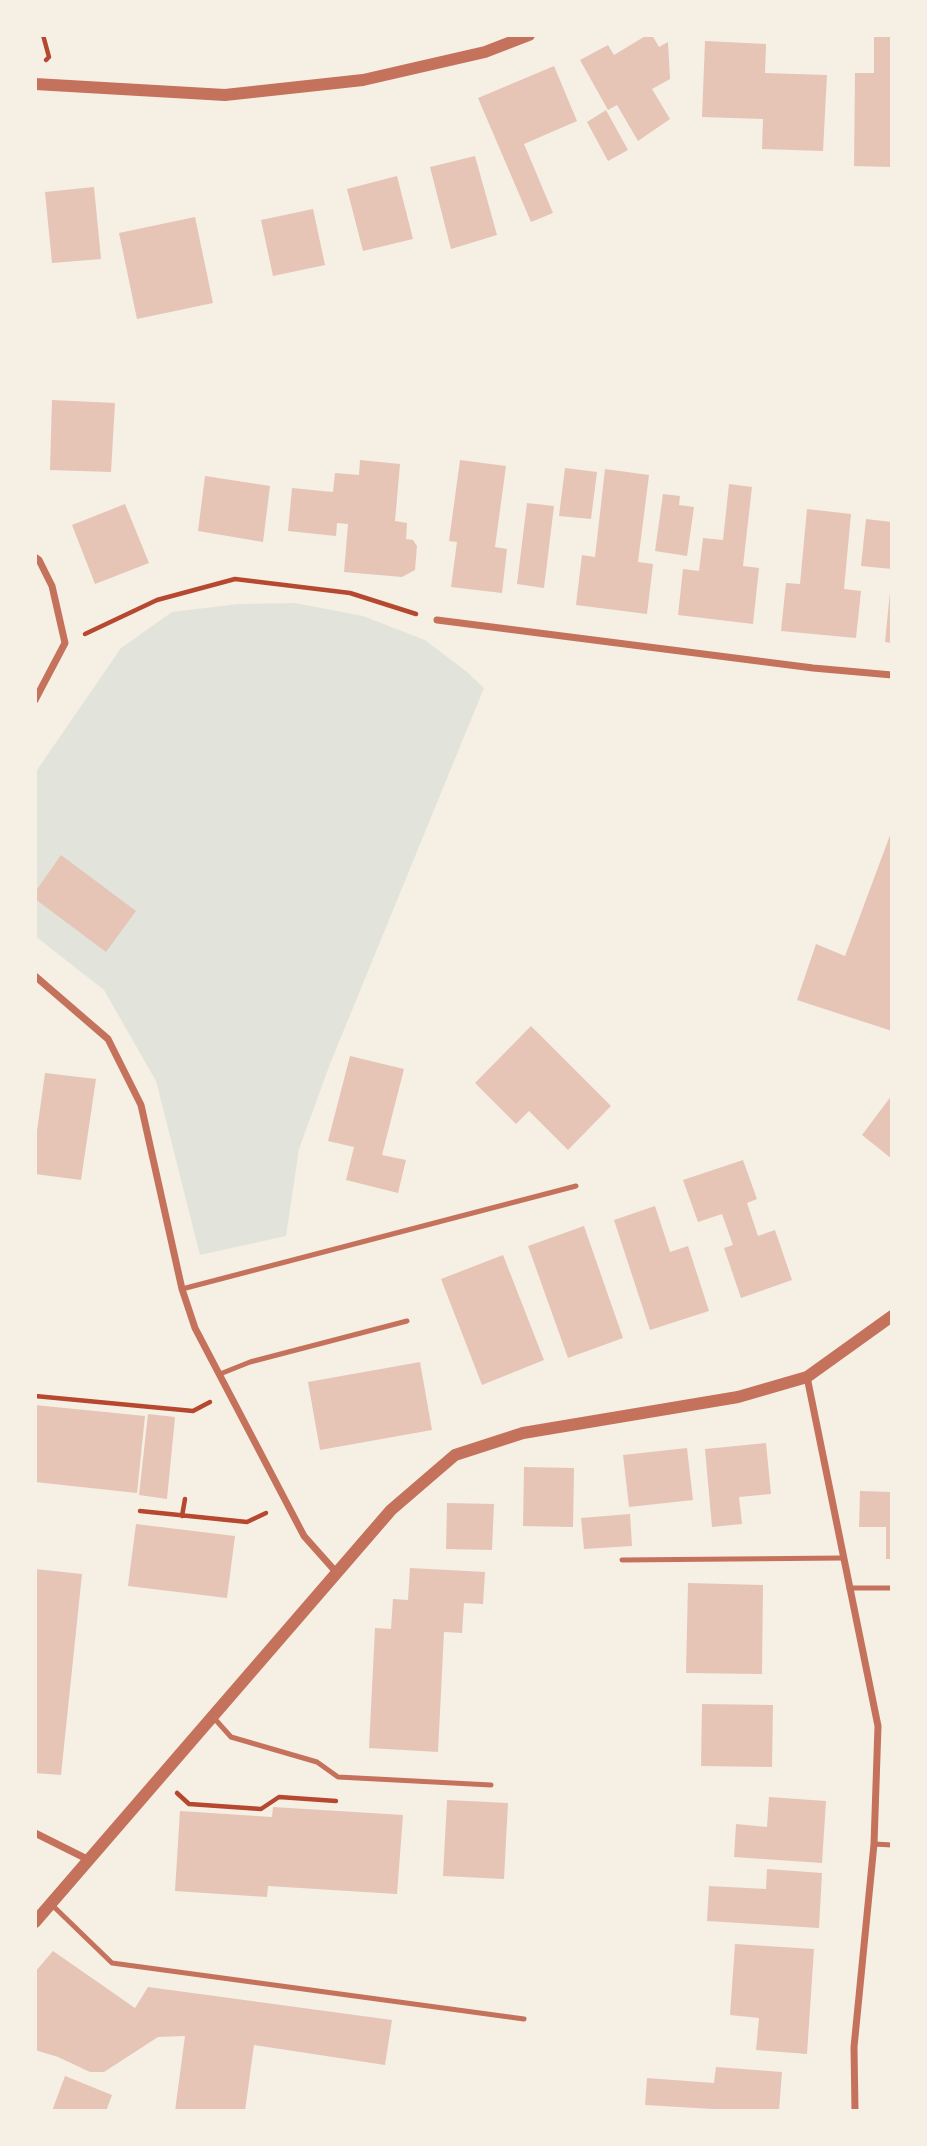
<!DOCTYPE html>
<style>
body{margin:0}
#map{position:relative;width:927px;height:2146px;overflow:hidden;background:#f6efe4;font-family:Overpass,sans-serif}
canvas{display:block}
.frame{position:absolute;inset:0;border:37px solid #f6efe4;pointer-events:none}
</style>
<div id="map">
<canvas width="927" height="2146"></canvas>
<div class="frame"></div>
</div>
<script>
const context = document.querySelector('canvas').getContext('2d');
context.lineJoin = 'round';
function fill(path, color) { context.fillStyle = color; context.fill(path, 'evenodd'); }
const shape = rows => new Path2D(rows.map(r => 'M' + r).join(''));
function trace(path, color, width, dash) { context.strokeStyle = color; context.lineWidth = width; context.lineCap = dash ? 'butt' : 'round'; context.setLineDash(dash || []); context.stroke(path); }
const green = shape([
 [295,603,363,616,425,640,467,672,484,688,330,1064,299,1149,286,1236,200,1255,156,1081,104,990,35,936,35,773,121,648,172,612,238,604]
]);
const building = shape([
 [647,35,652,35,659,47,668,42,670,79,652,89,670,119,638,141,617,105,608,110,580,60,608,45,614,55],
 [874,35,892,35,892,167,854,166,855,73,874,73],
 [705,41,766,44,765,73,827,75,823,151,762,149,763,119,702,117],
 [554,66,577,121,524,144,553,213,531,222,478,98],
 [606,110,628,150,608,161,587,122],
 [475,156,497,235,451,249,430,167],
 [397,176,413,239,363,251,347,189],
 [94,187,101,259,52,263,45,192],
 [313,209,325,265,273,276,261,220],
 [195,217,213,303,137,319,119,233],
 [52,400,115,403,111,472,50,470],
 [360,460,400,464,395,521,407,523,406,539,413,540,417,546,415,570,402,577,344,572,348,524,337,523,336,536,288,531,292,488,333,492,335,473,359,475],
 [460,460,506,466,495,547,507,549,502,593,451,587,457,542,449,541],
 [565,468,597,472,591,519,559,516],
 [605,469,649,475,638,562,653,564,647,614,576,605,582,555,595,557],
 [205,476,270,486,263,542,198,531],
 [729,484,752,487,743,566,759,568,753,624,678,615,683,569,699,571,703,538,723,540],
 [663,494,680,496,679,505,694,507,687,556,655,551],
 [527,503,554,506,544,588,517,584],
 [125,504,149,563,95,584,72,525],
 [807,509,851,514,844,589,861,591,856,638,781,631,786,583,800,584],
 [866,519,892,522,892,569,861,566],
 [890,592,892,592,892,643,885,642],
 [892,830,892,1031,797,1000,816,944,845,956],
 [61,855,136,911,106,952,35,899,35,892],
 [531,1026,611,1106,568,1150,529,1111,516,1124,475,1083],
 [350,1056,404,1069,382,1155,406,1160,398,1193,346,1180,354,1147,328,1141],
 [45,1073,96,1079,81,1180,35,1174,35,1145],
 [892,1095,892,1159,862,1135],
 [743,1160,757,1199,747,1203,758,1236,775,1230,792,1280,741,1298,724,1248,733,1245,722,1214,698,1222,683,1180],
 [655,1206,670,1252,688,1246,709,1311,650,1330,614,1220],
 [584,1226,623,1338,568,1358,528,1246],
 [503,1255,544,1360,482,1385,441,1279],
 [420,1362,432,1430,320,1450,308,1382],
 [35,1405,145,1416,137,1493,35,1482],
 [148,1414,175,1417,167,1499,139,1495],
 [766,1443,771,1494,739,1497,742,1524,712,1527,705,1449],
 [687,1448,693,1500,629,1507,623,1455],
 [524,1467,574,1468,573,1527,523,1526],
 [860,1491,892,1492,892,1559,886,1559,886,1527,859,1527],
 [447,1503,494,1504,492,1550,446,1549],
 [630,1514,632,1546,584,1549,581,1518],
 [136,1524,235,1536,227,1598,128,1586],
 [410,1568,485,1572,483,1604,464,1603,462,1633,444,1632,438,1752,369,1748,375,1628,391,1629,393,1599,408,1600],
 [35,1569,82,1574,61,1775,35,1773],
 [688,1583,763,1585,762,1674,686,1673],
 [702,1704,773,1705,772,1767,701,1766],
 [769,1797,826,1801,822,1863,734,1857,736,1824,767,1827],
 [447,1800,508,1803,504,1879,443,1876],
 [273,1807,403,1815,397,1894,268,1886,267,1897,175,1891,180,1811,272,1817],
 [767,1869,822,1873,819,1928,707,1921,709,1886,766,1889],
 [735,1944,814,1949,807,2054,756,2050,759,2018,730,2015],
 [53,1951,135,2008,148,1987,392,2020,385,2065,254,2045,245,2111,175,2111,185,2036,158,2037,104,2072,90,2072,58,2057,35,2050,35,1972],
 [716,2067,782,2072,779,2111,713,2111,713,2109,645,2105,647,2078,714,2083],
 [65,2076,112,2095,106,2111,52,2111]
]);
const path = shape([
 [43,35,49,57,46,60],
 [85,634,157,600,235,579,350,593,416,614],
 [35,1396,193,1411,210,1402],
 [140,1511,247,1522,266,1513],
 [182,1516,185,1499],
 [177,1793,189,1804,261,1809,279,1797,336,1801]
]);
const service = shape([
 [182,1289,576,1186],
 [220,1374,250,1362,407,1321],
 [622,1560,843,1558],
 [849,1588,892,1588],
 [214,1718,231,1737,317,1762,338,1777,491,1785],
 [874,1844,892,1845],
 [50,1903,112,1963,524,2019]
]);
const minor = shape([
 [35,557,39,560,52,586,65,643,35,700],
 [437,620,813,668,892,675],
 [35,976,108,1039,141,1105,182,1289,195,1328,304,1536,336,1572],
 [807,1377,878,1726,874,1844,854,2047,855,2111],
 [35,1833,87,1859]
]);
const tertiary = shape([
 [35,84,225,95,363,80,485,52,529,35],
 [35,1922,391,1510,455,1455,523,1433,738,1397,807,1377,892,1316]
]);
fill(green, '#e2e4dc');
fill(building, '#e6c5b7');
trace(path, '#b5482f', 4.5);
trace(service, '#c5725c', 5);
trace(minor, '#c5725c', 7);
trace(tertiary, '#c5725c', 12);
</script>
